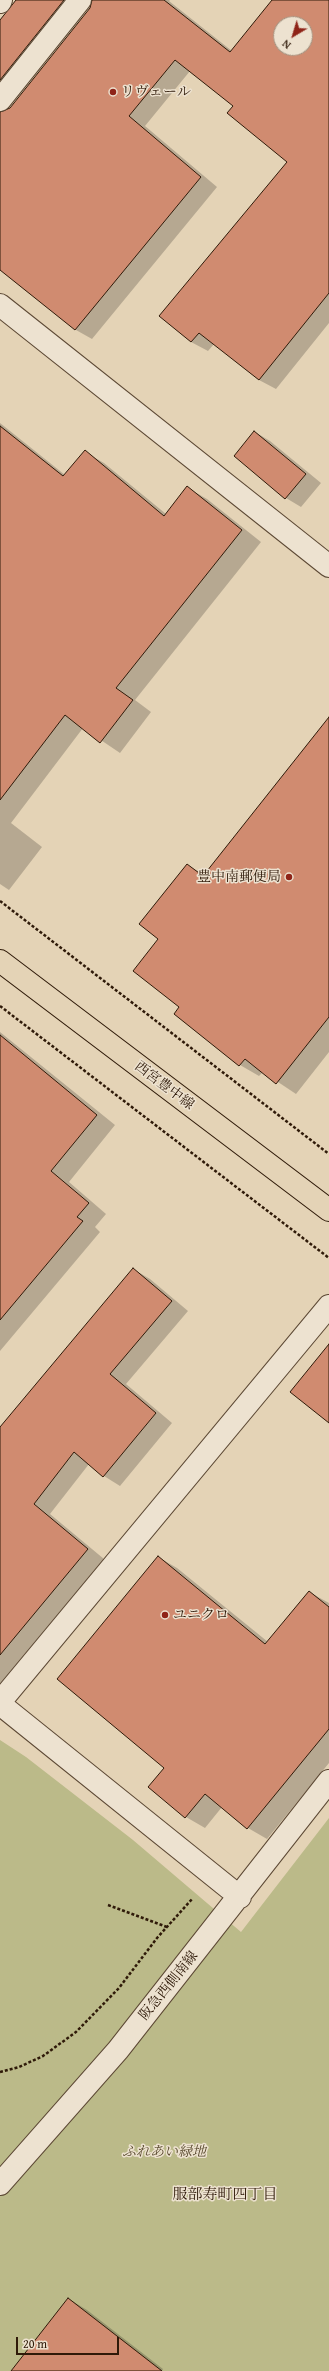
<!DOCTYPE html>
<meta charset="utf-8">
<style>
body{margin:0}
#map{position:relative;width:329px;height:2371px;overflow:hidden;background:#e4d3b6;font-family:"Gentium Book Plus",serif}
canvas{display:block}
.north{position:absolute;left:273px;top:16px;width:40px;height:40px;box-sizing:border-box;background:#ede2d0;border:1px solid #a19280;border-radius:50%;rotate:218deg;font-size:11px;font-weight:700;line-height:16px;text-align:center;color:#2f1a09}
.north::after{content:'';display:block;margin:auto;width:14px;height:18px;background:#8f2418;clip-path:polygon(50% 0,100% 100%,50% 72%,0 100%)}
.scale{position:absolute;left:16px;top:2337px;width:103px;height:18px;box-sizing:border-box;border:2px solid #2f1a09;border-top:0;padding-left:5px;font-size:12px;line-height:14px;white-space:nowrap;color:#2f1a09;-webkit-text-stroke:3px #ede2d0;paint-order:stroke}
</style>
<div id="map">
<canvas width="329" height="2371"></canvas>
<div class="north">N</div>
<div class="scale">20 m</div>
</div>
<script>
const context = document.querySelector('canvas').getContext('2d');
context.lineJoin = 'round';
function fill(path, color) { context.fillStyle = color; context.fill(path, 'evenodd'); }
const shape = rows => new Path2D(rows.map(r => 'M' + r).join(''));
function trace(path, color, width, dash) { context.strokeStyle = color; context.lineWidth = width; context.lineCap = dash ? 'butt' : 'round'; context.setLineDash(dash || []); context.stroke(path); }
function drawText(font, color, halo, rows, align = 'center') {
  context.font = font + ' "Gentium Book Plus","Noto Serif JP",serif'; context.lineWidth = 3; context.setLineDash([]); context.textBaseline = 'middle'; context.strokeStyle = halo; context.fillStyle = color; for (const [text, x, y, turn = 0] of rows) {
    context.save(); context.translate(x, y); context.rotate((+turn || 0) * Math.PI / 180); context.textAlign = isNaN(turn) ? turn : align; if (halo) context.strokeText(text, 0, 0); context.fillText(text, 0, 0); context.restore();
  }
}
const green = shape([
 [0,1740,26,1757,133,1840,241,1932,329,1818,329,2371,0,2371]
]);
const shadow = shape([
 [17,0,89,0,7,102,5,112,10,109,91,8,92,0,170,0,169,1,232,51,273,0,329,0,329,323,276,389,259,380,214,344,208,351,191,342,161,316,288,161,235,105,190,71,145,126,217,187,92,339,76,330,15,281,0,263,0,25],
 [281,24,305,24,305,48,281,48],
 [0,423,65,475,85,452,104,463,166,514,188,488,207,499,261,542,135,700,151,712,120,753,83,728,11,823,42,847,9,890,0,884],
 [255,432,270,441,321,483,301,507,286,498],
 [329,719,329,1052,296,1094,263,1072,259,1076,240,1065,175,1014,181,1007,159,938,187,865,205,875],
 [0,1032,115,1125,69,1182,106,1214,95,1227,100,1232,0,1351],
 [133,1269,150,1279,188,1311,126,1384,172,1423,120,1486,104,1476,89,1464,50,1514,104,1559,19,1661,22,1662,0,1694,0,1429],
 [158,1557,177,1568,268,1642,309,1592,329,1603,329,1763,267,1839,248,1828,222,1807,205,1828,186,1817,149,1787,165,1767],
 [69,2299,87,2310,163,2369,162,2371,13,2371]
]);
const building = shape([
 [16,0,64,0,0,80,0,20,16,0],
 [92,0,164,0,230,52,272,0,329,0,329,293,259,380,199,333,191,342,159,316,287,162,227,113,233,106,175,60,129,116,201,177,75,330,0,270,0,112,10,108,90,8,92,0],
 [281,24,305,24,305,48,281,48,281,24],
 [0,426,63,476,85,450,164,516,187,486,242,530,116,688,133,700,100,743,65,715,0,800,0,426],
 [254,431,306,474,285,499,234,456,254,431],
 [329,717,329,1017,276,1084,245,1059,239,1066,174,1014,179,1007,133,971,158,939,139,924,187,864,203,876,329,717],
 [0,1035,97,1115,51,1171,89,1203,77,1217,83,1221,0,1320,0,1035],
 [133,1268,172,1301,110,1374,156,1413,103,1477,74,1452,34,1504,88,1549,0,1655,0,1427,133,1268],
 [329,1344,329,1423,290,1392,329,1344],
 [158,1556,265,1644,309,1591,329,1607,329,1729,247,1829,205,1794,185,1818,148,1787,164,1768,57,1679,158,1556],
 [68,2298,162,2371,11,2371,68,2298]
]);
const path = shape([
 [0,901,329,1154],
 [0,1006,329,1258],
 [108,1905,167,1927],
 [0,2072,19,2067,43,2056,76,2032,119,1988,157,1938,193,1898]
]);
const minor = shape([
 [0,2,1,0],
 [0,100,80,0],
 [0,305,329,566],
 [0,1702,329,1306],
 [0,1704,240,1897],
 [0,2184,118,2050,329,1781]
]);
const major = shape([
 [0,961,329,1210]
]);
const markers = [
 [113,92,4,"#8f2418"],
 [289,877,4,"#8f2418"],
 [165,1615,4,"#8f2418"]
];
const poiNames = [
 ["リヴェール",121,92],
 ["豊中南郵便局",281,877,"right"],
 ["ユニクロ",173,1615]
];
const streetNames = [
 ["西宮豊中線",164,1086,37],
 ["阪急西側南線",169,1986,-51]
];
const parkNames = [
 ["ふれあい緑地",164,2152]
];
const neighbourhoodNames = [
 ["服部寿町四丁目",225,2195]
];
fill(green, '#bbba89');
fill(shadow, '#0003');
fill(building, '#d08b70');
trace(building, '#2f1a09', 1);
trace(minor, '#5c4834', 24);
trace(major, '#2f1a09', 24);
trace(path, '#2f1a09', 2.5, [3, 2]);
trace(minor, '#ede2d0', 22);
trace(major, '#e4d3b6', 22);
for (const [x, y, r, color] of markers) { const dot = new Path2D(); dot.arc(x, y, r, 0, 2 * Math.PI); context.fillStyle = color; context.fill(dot); trace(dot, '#ede2d0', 1.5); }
drawText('14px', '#2f1a09', '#ede2d0', poiNames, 'left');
drawText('14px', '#2f1a09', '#ede2d0', streetNames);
drawText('italic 14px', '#594a2f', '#ede2d0', parkNames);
drawText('15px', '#2f1a09', '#ede2d0', neighbourhoodNames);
</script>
